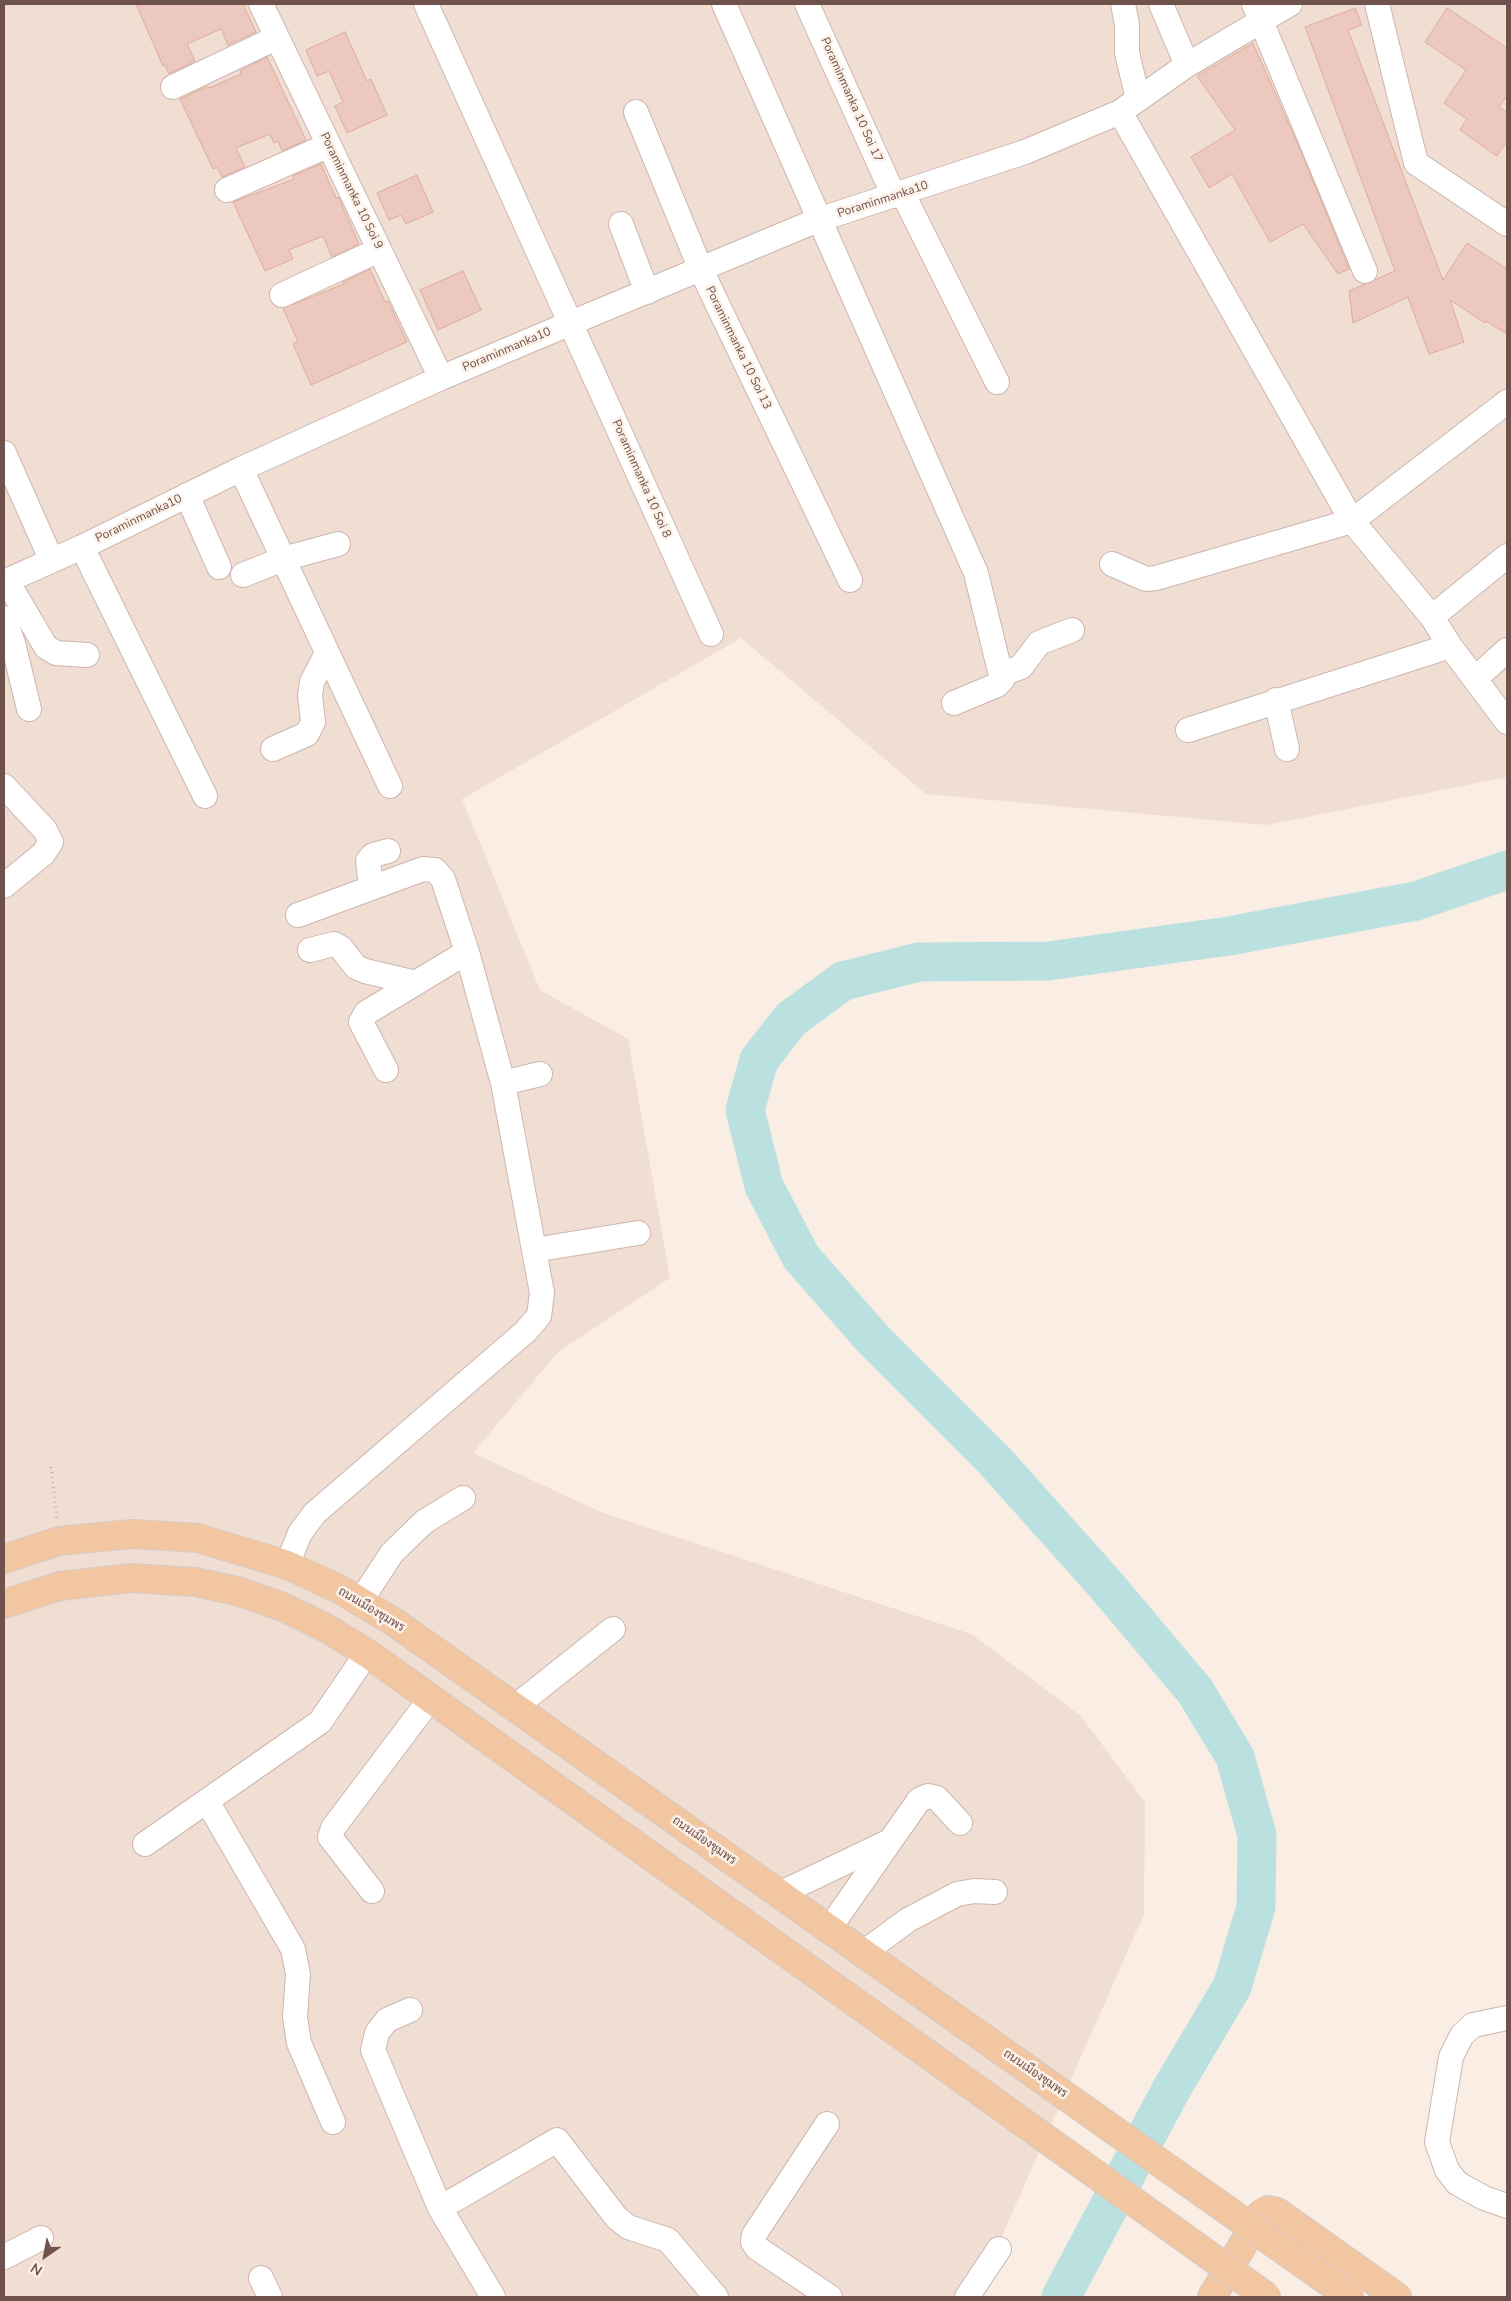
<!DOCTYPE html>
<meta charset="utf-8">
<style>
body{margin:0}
#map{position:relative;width:1511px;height:2301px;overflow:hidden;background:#faede4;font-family:"Nunito Sans",sans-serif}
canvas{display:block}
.frame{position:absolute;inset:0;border:5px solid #6f524c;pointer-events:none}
.north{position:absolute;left:20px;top:2231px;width:50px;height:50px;-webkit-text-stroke:4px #fdf2e9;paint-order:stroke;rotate:213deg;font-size:14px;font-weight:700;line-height:20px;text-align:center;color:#6f524c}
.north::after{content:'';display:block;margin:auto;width:18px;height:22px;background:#6f524c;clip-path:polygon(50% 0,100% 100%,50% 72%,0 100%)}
</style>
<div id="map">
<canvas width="1511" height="2301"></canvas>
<div class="frame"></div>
<div class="north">N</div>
</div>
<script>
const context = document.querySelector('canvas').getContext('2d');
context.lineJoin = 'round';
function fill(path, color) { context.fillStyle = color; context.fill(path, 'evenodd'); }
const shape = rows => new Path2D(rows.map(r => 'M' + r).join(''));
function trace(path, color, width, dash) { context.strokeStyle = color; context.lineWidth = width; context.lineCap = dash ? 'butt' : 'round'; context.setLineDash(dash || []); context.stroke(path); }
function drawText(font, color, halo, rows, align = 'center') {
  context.font = font + ' "Nunito Sans",Sarabun,sans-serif'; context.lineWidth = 5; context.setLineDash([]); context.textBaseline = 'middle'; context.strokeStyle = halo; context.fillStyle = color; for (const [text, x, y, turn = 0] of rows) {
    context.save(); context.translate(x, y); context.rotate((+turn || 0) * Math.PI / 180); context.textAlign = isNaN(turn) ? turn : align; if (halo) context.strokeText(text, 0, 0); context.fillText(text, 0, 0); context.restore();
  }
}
const residential = shape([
 [4,4,1507,4,1507,777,1266,825,926,794,741,638,462,799,540,990,628,1039,670,1278,558,1352,473,1453,601,1512,971,1634,1081,1716,1145,1802,1144,1914,975,2297,4,2297]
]);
const river = shape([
 [1061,2297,1172,2088,1232,1987,1256,1907,1257,1835,1235,1757,1195,1691,1105,1584,994,1460,872,1338,801,1257,764,1186,745,1110,759,1060,791,1019,843,981,919,962,1048,961,1229,936,1416,901,1507,870]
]);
const building = shape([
 [136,4,243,4,256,32,228,45,221,29,187,44,195,61,169,74,165,65,163,66,136,4],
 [1355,8,1362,25,1348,30,1443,280,1467,243,1507,269,1507,334,1486,321,1485,323,1450,300,1464,342,1429,354,1408,297,1353,323,1349,291,1395,271,1305,27,1355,8],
 [1447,8,1507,48,1507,96,1499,107,1507,112,1507,141,1497,156,1460,130,1467,119,1444,103,1466,70,1425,42,1447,8],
 [345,32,367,81,371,79,387,115,347,133,335,106,343,102,329,71,317,76,306,50,345,32],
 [1253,43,1305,161,1349,269,1338,274,1303,224,1270,242,1232,174,1209,188,1191,157,1235,130,1197,76,1253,43],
 [267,57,306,140,282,151,278,141,274,143,270,134,236,148,245,167,222,177,217,167,213,169,180,99,208,86,209,88,241,74,240,71,267,57],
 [321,164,336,198,339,197,341,203,359,244,332,257,323,236,289,250,293,259,265,271,233,202,294,179,293,176,321,164],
 [417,175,433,212,406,224,401,215,389,220,377,193,417,175],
 [370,269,385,302,388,301,407,342,311,385,293,344,298,342,283,308,344,284,343,282,370,269],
 [463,271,481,310,438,330,420,290,463,271]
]);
const path = shape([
 [51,1467,57,1518]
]);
const minor = shape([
 [261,4,441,378],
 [426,4,711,634],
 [724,4,976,573,1002,680,997,685,954,703],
 [807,4,894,196],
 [1123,4,1127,25,1127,53,1138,99],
 [1254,4,1365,271],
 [1377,4,1416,163,1507,224],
 [1187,65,1290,4],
 [173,87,276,38],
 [636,112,701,270,850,580],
 [1120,112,1352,521,1432,617,1450,646,1507,722],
 [227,190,329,145],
 [903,194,997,382],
 [621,224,647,292],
 [282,295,379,250],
 [4,453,51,559],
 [241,469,390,786],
 [187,495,219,567],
 [82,547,205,796],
 [1112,564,1146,579,1156,578,1352,521,1507,402],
 [243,575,283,559,338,544],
 [7,581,46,647,56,653,87,655],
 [4,582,82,547,241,469,441,378,571,323,818,220,1025,152,1120,112,1187,65,1161,4],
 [1432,617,1507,556],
 [4,618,13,643,29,709],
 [1002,674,1021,667,1039,643,1072,630],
 [1476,678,1507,650],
 [1276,700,1287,749],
 [1188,730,1450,646],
 [273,749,307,734,313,722,310,695,312,682,327,653],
 [4,786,45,830,51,842,43,854,4,886],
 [371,888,368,861,373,855,388,851],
 [310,950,334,944,341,948,356,967,365,971,416,983],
 [386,1070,361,1022,366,1013,467,952],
 [503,1083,540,1074],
 [534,1250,638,1233],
 [287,1565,300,1533,315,1513,525,1332,539,1316,542,1293,503,1083,467,952,443,879,435,870,423,869,298,915],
 [360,1602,392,1553,424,1522,463,1498],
 [515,1707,613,1629],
 [207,1801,293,1949,298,1974,295,2017,299,2043,333,2122],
 [145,1844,320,1722,367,1653],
 [372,1891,330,1837,333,1828,431,1698],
 [779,1894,890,1841],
 [829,1929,919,1800,928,1796,937,1798,960,1823],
 [863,1953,908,1920,957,1894,974,1891,995,1892],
 [410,2010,387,2020,377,2033,373,2050,440,2208,493,2297],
 [1507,2018,1473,2025,1462,2035,1451,2057,1437,2142,1447,2170,1457,2183,1484,2198,1507,2206],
 [827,2124,754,2235,753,2242,757,2248,830,2297],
 [440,2208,557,2140,616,2217,628,2227,668,2240,716,2297],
 [4,2257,41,2238],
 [261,2278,270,2297],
 [967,2297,999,2249]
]);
const major = shape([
 [4,1559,59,1541,132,1534,198,1538,287,1565,341,1590,394,1622,992,2044],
 [4,1604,60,1586,131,1578,195,1582,237,1591,283,1607,326,1628,367,1653,968,2083],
 [1212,2297,1261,2214,1268,2210,1277,2212,1397,2297]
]);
const majorBridge = shape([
 [992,2044,1350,2297],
 [968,2083,1267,2297]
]);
const streetNames = [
 ["Poraminmanka 10 Soi 17",851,100,66],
 ["Poraminmanka 10 Soi 9",351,191,64],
 ["Poraminmanka10",883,200,-18],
 ["Poraminmanka 10 Soi 13",738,348,64],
 ["Poraminmanka10",507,350,-23],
 ["Poraminmanka 10 Soi 8",641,479,66],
 ["Poraminmanka10",139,519,-26],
 ["ถนนเมืองชุมพร",371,1610,31],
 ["ถนนเมืองชุมพร",704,1841,35],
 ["ถนนเมืองชุมพร",1035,2074,35]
];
fill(residential, '#f1ded3');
trace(river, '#bae1e0', 39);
fill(building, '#edc8be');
trace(building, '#deaca0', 1);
trace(minor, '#ccb6ae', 26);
trace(major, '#d4cbc9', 30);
trace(path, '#d1aba1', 3, [1, 4]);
trace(minor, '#fff', 24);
trace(major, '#f3c6a2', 28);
trace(majorBridge, '#d4cbc9', 30, []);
trace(majorBridge, '#f3c6a2', 28);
drawText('12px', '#6f524c', '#fdf2e9', streetNames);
</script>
